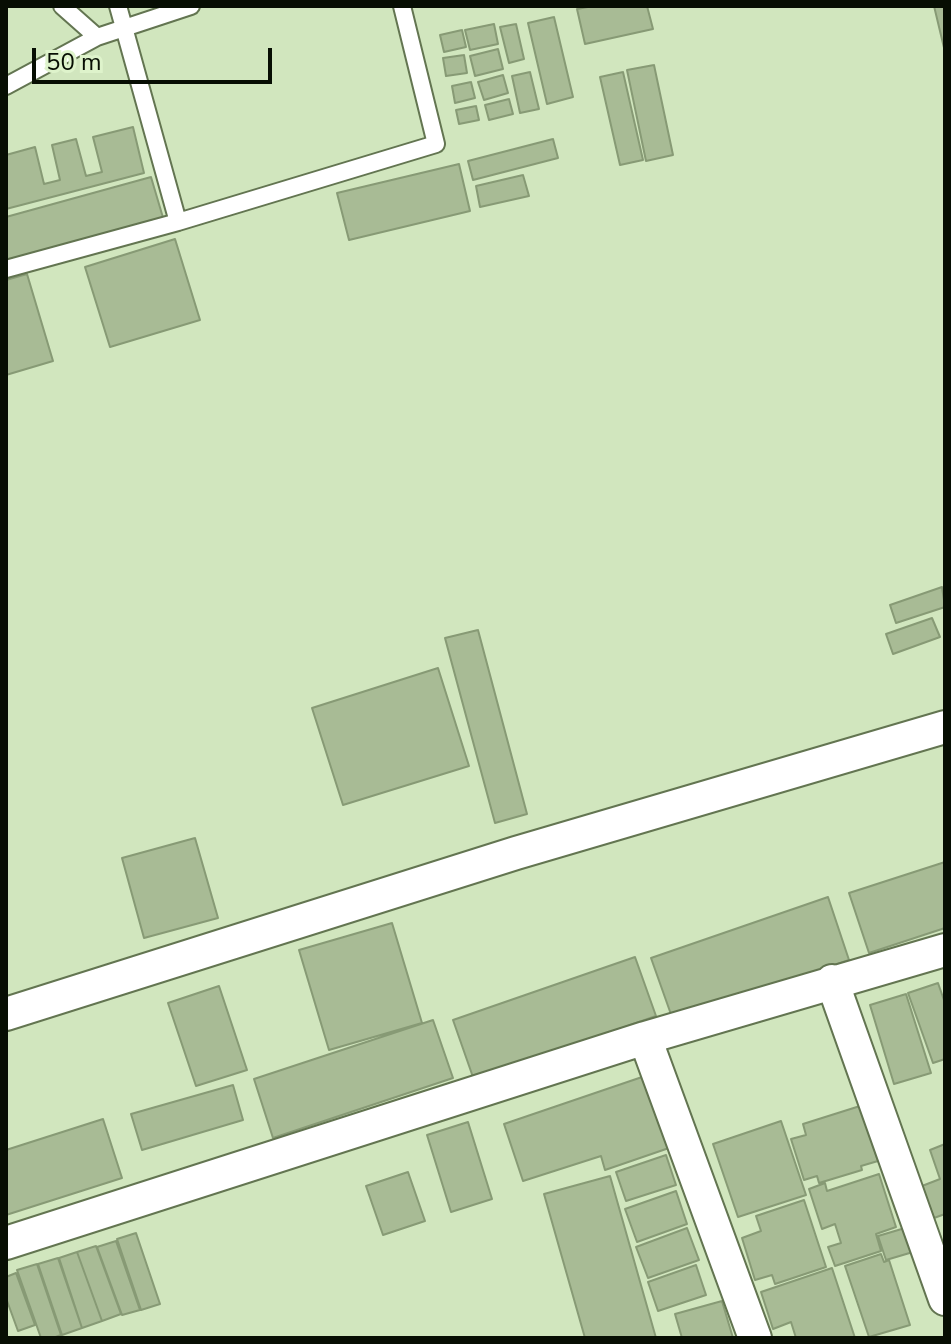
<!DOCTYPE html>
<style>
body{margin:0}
#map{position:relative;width:951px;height:1344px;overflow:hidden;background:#d1e6be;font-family:"Nunito Sans",sans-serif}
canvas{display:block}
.frame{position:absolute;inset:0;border:8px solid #070e03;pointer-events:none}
.scale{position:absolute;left:32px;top:48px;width:240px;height:36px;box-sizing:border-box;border:4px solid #070e03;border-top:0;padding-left:10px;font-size:24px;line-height:28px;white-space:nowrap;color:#070e03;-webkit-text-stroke:6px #def3cb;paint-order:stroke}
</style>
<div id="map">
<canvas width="951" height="1344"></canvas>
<div class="frame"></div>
<div class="scale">50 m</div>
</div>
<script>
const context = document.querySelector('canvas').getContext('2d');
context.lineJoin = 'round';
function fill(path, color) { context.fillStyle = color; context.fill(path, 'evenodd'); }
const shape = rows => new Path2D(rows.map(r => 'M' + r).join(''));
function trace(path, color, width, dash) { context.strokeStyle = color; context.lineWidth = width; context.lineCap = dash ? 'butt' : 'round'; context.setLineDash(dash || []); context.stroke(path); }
const building = shape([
 [593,6,647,6,653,29,585,44,577,9,593,6],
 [934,6,945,6,945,52,934,6],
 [554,17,573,97,547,104,528,23,554,17],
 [494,24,498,44,470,50,465,30,494,24],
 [516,24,524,59,509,63,500,27,516,24],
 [462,30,466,47,444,52,440,35,462,30],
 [498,49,503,69,475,76,470,56,498,49],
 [464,55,467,73,446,76,443,58,464,55],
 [654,65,673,155,646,161,627,70,654,65],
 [530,72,539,109,520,113,512,76,530,72],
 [623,72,643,160,620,165,600,77,623,72],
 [503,75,508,93,484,100,478,82,503,75],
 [471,82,475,98,455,103,452,86,471,82],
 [509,99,513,114,489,120,485,105,509,99],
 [476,106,479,120,459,124,456,110,476,106],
 [133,127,144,173,6,209,6,155,35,147,44,184,60,180,52,145,76,139,86,176,102,172,93,137,133,127],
 [553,139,558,158,473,180,468,161,553,139],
 [459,164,470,211,349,240,337,193,459,164],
 [523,175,529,196,480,207,476,186,523,175],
 [151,177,164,221,6,265,6,217,151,177],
 [175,239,200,320,110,347,85,267,175,239],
 [27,274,53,361,6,375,6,280,27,274],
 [942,587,945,607,896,623,890,605,942,587],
 [932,618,940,637,893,654,886,634,932,618],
 [478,630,527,814,495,823,445,638,478,630],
 [438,668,469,766,343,805,312,708,438,668],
 [195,838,218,918,144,938,122,858,195,838],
 [945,862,945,928,869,953,849,893,945,862],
 [828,897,849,960,673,1020,651,958,828,897],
 [392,923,422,1023,329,1050,299,950,392,923],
 [635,957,656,1016,474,1080,453,1020,635,957],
 [938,983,945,1003,945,1059,933,1063,908,993,938,983],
 [219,986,247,1070,196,1086,168,1003,219,986],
 [906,994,931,1073,894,1084,870,1005,906,994],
 [433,1020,453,1078,273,1138,254,1079,433,1020],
 [645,1076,669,1148,605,1170,601,1156,523,1181,504,1124,645,1076],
 [233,1085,243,1120,142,1150,131,1114,233,1085],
 [860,1106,878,1161,861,1166,862,1170,819,1183,817,1176,804,1180,791,1139,806,1135,803,1124,860,1106],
 [103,1119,122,1178,6,1215,6,1150,103,1119],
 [781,1121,806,1195,738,1217,713,1144,781,1121],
 [468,1122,492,1199,451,1212,427,1135,468,1122],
 [945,1144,945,1214,934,1218,922,1186,940,1179,930,1150,945,1144],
 [666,1155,676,1185,626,1201,616,1172,666,1155],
 [408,1172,425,1221,383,1235,366,1186,408,1172],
 [879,1174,896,1227,876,1234,881,1251,835,1266,828,1247,841,1243,835,1224,822,1229,809,1189,825,1183,827,1191,879,1174],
 [610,1176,656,1338,585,1338,544,1194,610,1176],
 [676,1191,687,1224,637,1242,625,1209,676,1191],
 [804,1200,826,1267,775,1284,772,1275,755,1280,742,1238,761,1231,756,1216,804,1200],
 [687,1228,699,1260,648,1278,636,1247,687,1228],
 [905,1228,913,1252,886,1260,878,1236,905,1228],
 [136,1233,160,1304,141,1310,117,1239,136,1233],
 [116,1241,140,1310,122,1315,97,1247,116,1241],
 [96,1246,121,1314,102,1321,77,1252,96,1246],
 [77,1252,102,1321,82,1328,59,1258,77,1252],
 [881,1254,884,1262,889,1260,910,1325,869,1337,845,1266,881,1254],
 [58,1258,82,1328,62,1335,38,1264,58,1258],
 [37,1264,61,1335,53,1338,41,1338,17,1270,37,1264],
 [696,1265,706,1295,658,1311,648,1282,696,1265],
 [832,1268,855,1338,796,1338,791,1322,773,1329,761,1292,832,1268],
 [16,1273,35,1325,18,1331,6,1298,6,1277,16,1273],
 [722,1301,733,1338,682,1338,675,1314,722,1301]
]);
const lane = shape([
 [62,6,97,37],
 [118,6,178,222],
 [6,86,97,37,191,6],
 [6,269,178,222,436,144,402,6]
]);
const street = shape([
 [832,981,945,1299],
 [6,1014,516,853,945,727],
 [645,1038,755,1338],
 [6,1243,645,1038,945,950]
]);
fill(building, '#a8bb95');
trace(building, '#879a75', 2);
trace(lane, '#637551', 20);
trace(street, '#637551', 36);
trace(lane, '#fff', 16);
trace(street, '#fff', 32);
</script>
